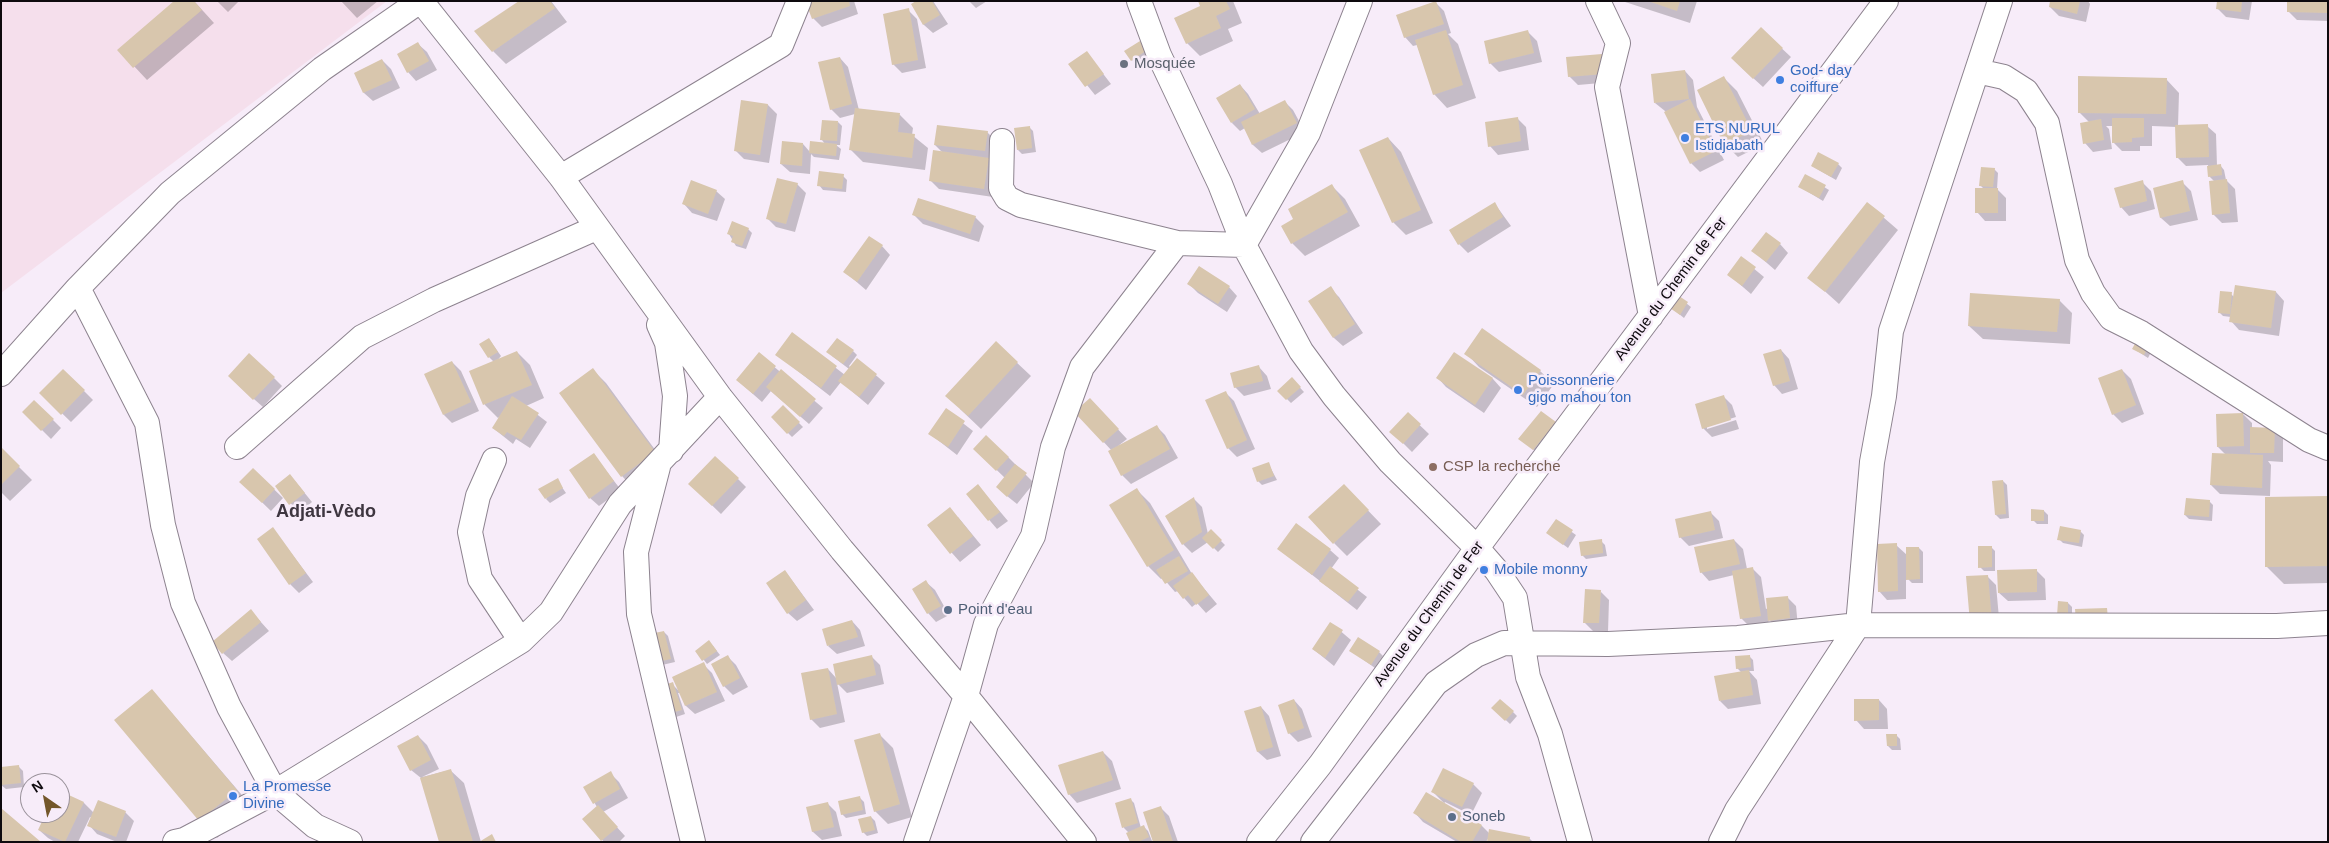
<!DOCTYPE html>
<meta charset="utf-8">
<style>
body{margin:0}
#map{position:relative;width:2329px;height:843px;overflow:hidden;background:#f7ecf9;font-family:Arial,sans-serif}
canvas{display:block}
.frame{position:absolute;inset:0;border:2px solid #0e0a0e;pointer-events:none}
.north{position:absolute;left:20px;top:773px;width:50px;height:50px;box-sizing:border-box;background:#f7ecf9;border:1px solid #9a929b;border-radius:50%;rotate:327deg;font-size:14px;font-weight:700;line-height:20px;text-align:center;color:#0e0a0e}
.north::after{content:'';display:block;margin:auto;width:18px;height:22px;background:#73562a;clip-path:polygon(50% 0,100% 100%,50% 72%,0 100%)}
</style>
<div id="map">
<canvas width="2329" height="843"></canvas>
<div class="frame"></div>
<div class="north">N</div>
</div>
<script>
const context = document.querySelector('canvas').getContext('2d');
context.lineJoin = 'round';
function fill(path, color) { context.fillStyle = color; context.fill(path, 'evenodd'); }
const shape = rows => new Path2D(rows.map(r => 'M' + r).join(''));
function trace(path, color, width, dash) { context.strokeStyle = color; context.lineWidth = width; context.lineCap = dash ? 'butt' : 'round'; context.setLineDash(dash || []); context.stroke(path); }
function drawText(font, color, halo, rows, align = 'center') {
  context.font = font + ' Arial,sans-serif'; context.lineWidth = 5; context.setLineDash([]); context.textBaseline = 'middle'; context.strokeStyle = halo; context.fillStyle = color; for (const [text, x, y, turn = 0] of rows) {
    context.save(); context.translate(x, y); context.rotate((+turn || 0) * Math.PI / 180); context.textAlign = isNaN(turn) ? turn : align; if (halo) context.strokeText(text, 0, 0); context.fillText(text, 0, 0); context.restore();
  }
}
const education = shape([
 [1,1,387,1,1,293]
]);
const shadow = shape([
 [194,1,214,23,147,80,119,50],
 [217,1,239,1,228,12],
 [341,1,378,1,357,18],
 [521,1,551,1,567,22,506,64,493,51],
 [814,1,854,1,858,14,822,27,813,18],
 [919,1,933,1,948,24,933,33,924,25,913,5],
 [969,1,987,1,976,8],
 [1199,1,1233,1,1242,23,1228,29,1233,41,1200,56,1187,43,1202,7],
 [1622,1,1697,1,1690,23],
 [2052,1,2088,1,2090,4,2086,22,2059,16,2050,7],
 [2219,1,2252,1,2249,20,2226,17,2218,9],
 [2328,1,2328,21,2297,20,2288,11],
 [1435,2,1444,11,1451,33,1448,34,1458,44,1476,98,1447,108,1434,94,1417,45,1413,46,1405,37],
 [908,10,917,19,926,68,902,73,893,64],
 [1761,29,1791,57,1763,87,1741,67],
 [1528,32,1537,41,1542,62,1499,72,1490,63],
 [418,44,427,52,437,70,416,81,408,72],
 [1144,46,1150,55,1136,64,1132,60],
 [1087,53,1111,84,1095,95,1070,64],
 [1601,55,1610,64,1612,82,1578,85,1569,76],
 [840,58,848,67,859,110,900,115,913,128,912,135,928,148,925,170,863,162,850,149,855,114,840,118,831,109],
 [382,60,391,69,400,88,373,101,364,93,355,73],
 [1685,71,1693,80,1697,107,1724,160,1700,172,1691,163,1665,111,1655,103],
 [1724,78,1737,91,1764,144,1738,157,1725,144],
 [2166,79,2179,93,2178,126,2207,126,2216,134,2217,166,2220,165,2224,170,2226,180,2235,189,2238,222,2222,223,2213,214,2215,182,2209,176,2208,165,2186,166,2177,157,2177,127,2152,126,2152,146,2140,146,2140,151,2122,151,2113,142,2113,126,2106,126,2109,129,2112,149,2093,152,2085,143,2089,122,2079,112],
 [1240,85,1248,94,1260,114,1285,102,1293,110,1305,132,1262,153,1253,145,1245,128,1240,131,1232,123],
 [742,102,768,105,777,114,769,163,744,159,735,150],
 [1517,118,1526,127,1529,150,1498,155,1490,146],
 [838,122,842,126,840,145,836,145,841,149,839,160,814,157,811,154,810,174,790,172,781,164,803,144,810,152,825,144,822,140],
 [1029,127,1033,131,1036,152,1022,154,1018,150],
 [987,132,996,141,994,159,988,159,997,168,993,197,939,189,930,180,943,153,935,145],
 [1388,138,1401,152,1433,223,1406,235,1393,222],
 [1838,164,1842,168,1836,180,1812,166],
 [1994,169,1998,173,1997,189,2006,198,2006,221,1985,221,1977,212,1984,189,1981,186],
 [843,176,847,180,846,192,823,190,819,185],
 [1806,176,1829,190,1823,201,1800,187],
 [2142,182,2151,191,2155,209,2129,216,2121,207],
 [2182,182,2191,191,2198,220,2170,226,2161,218,2154,189],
 [797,184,806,193,795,232,776,227,767,218],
 [1332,186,1345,199,1360,226,1305,256,1292,243,1294,219],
 [716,191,725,199,717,221,692,213,684,204],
 [1495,204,1511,226,1468,253,1459,244],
 [1868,204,1898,230,1839,304,1809,277],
 [914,215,975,217,984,226,979,242,923,224],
 [748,229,752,233,746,249,736,246,729,234],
 [1780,244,1788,253,1775,270,1753,251],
 [882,246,890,255,866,290,845,272],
 [1741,258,1764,277,1751,294,1728,274],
 [1189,284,1229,287,1237,296,1227,312,1198,293],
 [1330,288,1339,297,1363,333,1343,346,1334,338,1310,301],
 [2276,292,2284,301,2279,336,2239,330,2231,321,2231,317,2223,316,2219,312,2231,294,2234,297],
 [1676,295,1691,307,1684,318,1669,306],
 [2059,300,2072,313,2070,344,1983,339,1969,326],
 [1483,330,1540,371,1554,384,1537,407,1479,367,1466,353],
 [792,334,845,375,849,369,832,356,853,351,857,355,849,366,850,367,857,359,885,383,868,405,841,382,830,396,777,355],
 [489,339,501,356,497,361,517,352,530,365,544,398,526,406,547,422,530,448,516,439,513,444,493,428,501,416,498,418,485,405,471,372,494,362,489,357],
 [996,343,1031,376,981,429,960,409],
 [2147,348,2151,352,2148,358,2134,349],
 [1781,350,1789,359,1798,389,1782,394,1774,385],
 [759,354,823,408,809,424,771,391,762,402,737,380],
 [1454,354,1493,379,1501,388,1484,413,1446,387,1438,378],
 [452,362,461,371,479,411,452,423,444,415],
 [1259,367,1267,376,1271,389,1244,396,1235,387],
 [63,370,93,400,71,422,41,393],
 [593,370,606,383,667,466,635,490,622,476,561,393],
 [2122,370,2131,379,2144,414,2122,423,2113,414],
 [274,378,282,386,263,407,238,385],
 [1292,379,1304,392,1291,403,1279,391],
 [1225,392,1234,401,1255,449,1237,457,1228,448],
 [1724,397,1732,405,1736,417,1707,426,1707,429,1736,420,1739,429,1712,437,1703,428],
 [34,401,61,428,51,439,24,412],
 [783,407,803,427,792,437,772,417],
 [1098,408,1127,439,1118,446,1157,427,1165,435,1178,458,1131,484,1122,475,1112,451,1076,412],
 [946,410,973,431,957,455,930,434],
 [1541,412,1564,432,1543,458,1520,438],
 [1408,414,1429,434,1412,452,1400,440],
 [2243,414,2252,423,2252,429,2275,429,2283,438,2283,462,2268,461,2271,465,2270,496,2220,494,2211,485,2226,455,2218,447],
 [1,449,32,480,10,501,1,492],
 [975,449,1008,457,1034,483,1017,504,1007,496,1005,478],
 [594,455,621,490,599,506,590,498],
 [1268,463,1277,480,1262,485,1258,481],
 [253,469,283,498,271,511,241,482],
 [290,475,312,502,299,513,276,486],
 [738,479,746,487,721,514,690,484],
 [557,480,566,493,550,503,546,499],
 [2003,481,2007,485,2009,518,2000,519,1996,515],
 [1137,490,1150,503,1192,574,1217,604,1206,613,1197,603,1192,607,1178,591,1175,592,1163,578,1161,579,1148,566],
 [967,494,986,495,1008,521,997,529],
 [2328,497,2328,583,2284,584,2267,567],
 [1194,499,1202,507,1208,534,1211,531,1225,545,1218,552,1208,542,1192,553,1183,544,1167,517],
 [1357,499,1381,524,1347,556,1334,543],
 [2209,501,2213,505,2212,521,2189,519,2185,515],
 [2044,511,2048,515,2048,524,2037,524,2033,520],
 [1710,512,1719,521,1723,538,1689,546,1680,537],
 [958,517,981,545,960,562,928,526],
 [1556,521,1576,535,1568,548,1548,533],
 [273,529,313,582,299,593,290,584],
 [2080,531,2084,535,2082,547,2063,543,2059,539],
 [1734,540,1743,549,1747,569,1752,568,1761,577,1766,609,1787,597,1796,606,1798,627,1778,629,1768,618,1769,624,1750,627,1741,618,1734,575,1709,581,1701,572],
 [1601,541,1605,545,1607,556,1586,559,1582,555],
 [1896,545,1907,555,1919,548,1923,552,1923,583,1912,583,1906,577,1906,599,1887,600,1879,591],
 [1991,547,1995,551,1995,571,1984,571,1980,567],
 [1279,549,1330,550,1339,558,1331,569,1367,597,1357,610],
 [2036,570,2045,579,2046,600,2008,601,1998,592],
 [785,571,814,610,797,621,788,613],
 [1987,576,1996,585,2000,629,1980,631],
 [926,582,935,590,949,615,936,622,928,613],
 [1601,592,1609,600,1608,632,1593,631,1584,622],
 [2068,603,2072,607,2072,620,2063,620],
 [251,611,269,631,232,661,223,653],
 [852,621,860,630,865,646,837,654,828,646],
 [1331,623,1351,640,1334,666,1313,649],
 [664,632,668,636,675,662,662,665,658,661],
 [713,646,720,655,707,664,697,651],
 [1351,651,1379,652,1383,656,1375,668],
 [871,656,880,665,884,684,847,693,837,683,845,722,820,728,811,719,828,669,837,679],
 [1749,656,1753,660,1754,671,1749,671,1757,680,1761,704,1728,709,1720,701,1741,672,1737,668],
 [728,657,736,665,748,687,733,695,724,686],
 [703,664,712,673,725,701,695,714,686,706,680,693,678,693,685,714,673,718,672,684,678,690],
 [152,690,253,808,217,838,200,821],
 [1294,700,1302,709,1312,737,1298,742,1289,733],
 [1879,700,1887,709,1888,729,1864,729,1856,720],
 [1261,707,1269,716,1281,756,1267,760,1258,752,1246,712],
 [1493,708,1513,712,1517,716,1510,724],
 [880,735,893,748,912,817,888,824,875,811],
 [1896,735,1900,739,1901,750,1892,750,1888,746],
 [418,736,427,745,439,769,422,777,450,770,464,783,481,842,440,842,421,778,411,770],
 [1103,752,1112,761,1121,789,1077,803,1069,794],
 [19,767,23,771,24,787,6,789,1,785],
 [610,773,619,782,628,798,603,812,625,836,619,842,604,842,584,819,597,807,585,787],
 [1473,784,1482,793,1471,815,1445,802,1444,804,1482,826,1490,834,1529,838,1533,842,1488,842,1489,837,1486,842,1457,842,1423,822,1415,813,1444,803,1433,792],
 [60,792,84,803,94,813,125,812,134,821,126,842,117,842,97,834,89,825,92,818,90,817,78,842,55,842,48,838,39,830,47,813,60,813],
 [860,798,864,802,866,814,846,818,842,814],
 [1130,799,1134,803,1141,828,1144,827,1148,831,1152,841,1131,842,1129,833,1124,828,1117,803],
 [828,804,836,812,842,836,822,840,813,832,808,808],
 [1160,807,1169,816,1178,842,1155,842],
 [871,817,875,821,878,833,867,836,863,832]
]);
const building = shape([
 [174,1,194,1,202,10,133,68,117,50],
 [519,1,550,1,555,8,492,52,474,31],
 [810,1,849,1,850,6,812,19,806,3],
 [916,1,932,1,940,15,923,25,911,4],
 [1198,1,1226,1,1230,9,1216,16,1221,28,1186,44,1174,18,1200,6],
 [1436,1,1444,24,1404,38,1396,15],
 [1648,1,1680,1,1677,11],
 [2050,1,2080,1,2077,14,2049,7],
 [2217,1,2242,1,2241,12,2216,9],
 [2287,1,2328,1,2328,13,2287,12],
 [909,8,918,60,892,65,883,14],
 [1761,27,1783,48,1753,79,1731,58],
 [1446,30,1463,85,1433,95,1415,40],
 [1528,30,1534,53,1489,64,1484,41],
 [1140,41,1147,50,1131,61,1124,51],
 [418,42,429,61,407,73,397,54],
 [1087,51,1104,74,1085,87,1068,64],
 [1602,54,1604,74,1568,77,1566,57],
 [840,57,852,104,830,110,818,62],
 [382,59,392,80,363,93,354,73],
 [1685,70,1689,99,1654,103,1651,74],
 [1724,76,1752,131,1724,145,1697,90],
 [2078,76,2167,78,2166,114,2078,113],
 [1240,84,1255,109,1231,123,1216,98],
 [1690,99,1716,151,1690,164,1664,112],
 [741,100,768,104,760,155,734,151],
 [1285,100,1297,123,1252,145,1241,122],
 [855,108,900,113,898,132,915,134,912,158,849,150],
 [1518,117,1521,141,1488,147,1485,122],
 [2112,118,2144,118,2144,137,2132,138,2132,142,2112,143],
 [2101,119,2104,140,2083,144,2080,123],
 [822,120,838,121,837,141,820,140],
 [2208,124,2209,157,2176,158,2175,125],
 [937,125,988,131,985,151,934,145],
 [1030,126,1032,148,1017,150,1014,128],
 [1388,137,1421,210,1392,223,1359,150],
 [782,141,803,143,802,166,780,164],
 [810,141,837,144,836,156,809,153],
 [933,150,989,158,984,189,929,181],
 [1818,152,1839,163,1831,177,1811,166],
 [2221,164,2222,175,2208,177,2207,166],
 [1981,167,1995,168,1993,187,1979,186],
 [819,171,844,174,842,189,817,186],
 [1805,174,1826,185,1819,198,1798,187],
 [777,178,798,183,786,224,766,219],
 [2227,179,2230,213,2212,215,2209,181],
 [691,180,717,190,708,214,682,204],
 [2143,180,2147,201,2120,208,2114,188],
 [2183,180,2190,211,2160,218,2153,188],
 [1332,184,1348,212,1291,244,1281,226,1293,219,1288,209],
 [1975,188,1998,188,1998,213,1975,213],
 [918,198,976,216,970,234,912,215],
 [1495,202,1503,217,1458,245,1449,230],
 [1867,202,1885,216,1825,292,1807,278],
 [732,221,749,228,742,246,731,242,733,236,727,234],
 [1766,232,1781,243,1766,262,1751,251],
 [869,236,883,245,857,282,843,272],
 [1741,256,1756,267,1742,286,1727,275],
 [1199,266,1230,286,1218,304,1187,284],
 [2235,285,2276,291,2271,328,2229,322],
 [1331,286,1355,324,1333,338,1308,301],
 [2220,291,2232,292,2230,314,2218,313],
 [1970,293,2060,299,2057,332,1968,326],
 [1676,294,1688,302,1680,315,1667,306],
 [1482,328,1541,370,1523,395,1464,354],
 [792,332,837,366,821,388,775,355],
 [489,338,498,352,488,358,479,344],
 [837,338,854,350,843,364,826,352],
 [2137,340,2148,347,2144,355,2132,349],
 [996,341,1018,362,968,416,945,396],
 [1781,349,1790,381,1773,386,1763,354],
 [517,351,532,385,483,405,469,371],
 [759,352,776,366,753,394,736,380],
 [1454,352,1493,378,1475,405,1436,378],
 [249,353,275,377,253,400,228,376],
 [857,358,877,374,859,397,838,381],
 [452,361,471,402,443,415,424,374],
 [1259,365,1263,381,1234,388,1230,373],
 [593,368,655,452,621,477,559,393],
 [63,369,85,390,61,415,39,393],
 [781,369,816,399,800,417,766,387],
 [2122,369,2136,405,2112,415,2098,378],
 [1292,377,1301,387,1286,400,1277,391],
 [1226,391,1247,440,1227,449,1205,400],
 [1724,395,1731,420,1702,429,1695,404],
 [512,396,539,413,521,440,507,432,504,436,492,428],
 [1090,398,1119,429,1103,443,1074,412],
 [34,400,54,419,41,431,22,412],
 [783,405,800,422,787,434,771,417],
 [946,408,965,421,948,447,928,434],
 [1541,411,1556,422,1533,450,1518,439],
 [1408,412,1421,424,1403,444,1389,432],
 [2243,413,2244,446,2217,447,2216,414],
 [1157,425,1170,449,1121,476,1108,451],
 [2250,427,2275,428,2274,453,2250,453],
 [986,435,1009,457,996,471,973,449],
 [1,447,20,466,1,485],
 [594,453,614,481,589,499,569,470],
 [2212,453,2263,455,2262,488,2210,485],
 [715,456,739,478,712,506,688,484],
 [1269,462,1274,476,1257,482,1252,468],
 [1015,464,1027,473,1007,497,996,487],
 [253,468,275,489,262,503,239,482],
 [290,474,305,493,289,505,275,486],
 [558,478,563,488,545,499,538,489],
 [2003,480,2006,514,1995,515,1992,481],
 [978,484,1000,512,988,521,966,494],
 [1344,484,1369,510,1333,544,1308,517],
 [1137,488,1174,550,1147,567,1109,505],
 [2328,496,2328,566,2265,567,2265,497],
 [1194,497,1202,532,1182,545,1165,516],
 [2186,498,2210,500,2209,517,2184,515],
 [950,507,973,536,950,554,927,525],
 [2031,509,2044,510,2044,521,2031,521],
 [1711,511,1715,530,1679,538,1675,519],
 [1556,519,1573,530,1563,545,1546,533],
 [1296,523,1331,549,1312,575,1277,549],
 [2060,526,2081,530,2079,543,2057,540],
 [273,527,306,573,289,585,257,539],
 [1211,529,1222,540,1213,549,1202,538],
 [1602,539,1603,553,1581,556,1579,542],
 [1734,539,1740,564,1700,573,1694,547],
 [1897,543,1898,591,1878,592,1877,544],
 [1978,546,1992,546,1992,567,1978,568],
 [1906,547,1919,547,1920,579,1906,580],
 [1179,556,1188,571,1165,584,1156,570],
 [1330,566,1359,588,1348,602,1319,581],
 [1753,567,1761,616,1740,619,1732,571],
 [2037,569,2037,592,1998,593,1997,570],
 [785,570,806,600,787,614,766,583],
 [1192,572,1209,595,1196,605,1188,595,1183,599,1173,586],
 [1988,575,1992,621,1970,623,1966,576],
 [926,580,941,606,927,614,912,589],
 [1585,589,1601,590,1599,623,1583,623],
 [1788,596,1790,618,1768,621,1766,598],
 [2058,601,2068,602,2068,617,2057,616],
 [2107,608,2108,619,2076,621,2075,609],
 [251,609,261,622,222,654,212,642],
 [852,620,858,637,827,646,822,629],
 [1330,622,1343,630,1325,658,1312,649],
 [664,631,671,659,657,662,650,634],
 [1358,637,1380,651,1371,665,1349,651],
 [709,640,717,651,702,661,695,651],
 [728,655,740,678,723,687,711,664],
 [872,655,876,675,837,685,833,664],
 [1750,655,1751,667,1736,669,1735,656],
 [704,662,717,692,685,706,672,677],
 [828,668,837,714,810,720,801,673],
 [1749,670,1753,695,1719,701,1714,676],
 [673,682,682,710,667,714,659,687],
 [152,689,237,790,199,821,114,720],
 [1294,699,1304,728,1288,734,1278,705],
 [1500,699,1514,711,1505,721,1491,708],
 [1854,699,1879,699,1879,720,1854,721],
 [1261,706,1273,747,1257,752,1244,711],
 [880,733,900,804,874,812,854,740],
 [1886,734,1897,734,1897,746,1887,746],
 [418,735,431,760,410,771,397,746],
 [1103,751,1113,780,1068,795,1058,765],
 [19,765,21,783,1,785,1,767],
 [1443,768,1474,783,1462,807,1431,792],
 [451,769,473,842,439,842,420,778],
 [611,771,620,789,593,804,583,787],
 [60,791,84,802,65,842,38,830,46,813,60,813],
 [1426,792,1482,825,1472,842,1461,842,1413,813],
 [860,796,863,810,841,815,838,801],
 [1131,798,1138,823,1122,828,1115,803],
 [98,800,126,811,116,837,87,826],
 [828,802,834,827,812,832,806,807],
 [598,805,618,827,601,841,582,819],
 [1161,806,1173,842,1153,842,1143,812],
 [1,808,41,842,1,842],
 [871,816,875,830,862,833,858,819],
 [1144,825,1149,837,1138,842,1130,842,1126,833],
 [1489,829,1530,837,1529,842,1487,842],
 [492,834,496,842,479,842]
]);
const minor = shape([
 [421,1,561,177,720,397,842,550,966,696,1084,842],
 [1139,1,1159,55,1220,184,1244,245,1301,351,1334,396,1390,462,1477,548,1497,571,1515,598,1528,677,1550,734,1580,842],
 [1598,1,1618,43,1607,87,1651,316],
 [1977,71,2004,77,2026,91,2047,123,2077,260,2093,293,2111,318,2141,333,2309,440,2328,448],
 [1002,141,1001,188,1007,198,1021,205,1177,243,1244,245,1308,133,1360,1],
 [561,177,781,45,799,1],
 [78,288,147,423,163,525,183,603,229,707,275,792,315,826,350,842],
 [659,325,667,343,675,396,671,451],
 [1,374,78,288,170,193,322,69,420,1],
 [237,447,362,337,434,300,596,228],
 [494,460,478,496,470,532,480,579,521,641],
 [658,467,636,552,639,614,693,842],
 [175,842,184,840,275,792,521,641,551,612,620,504,720,397],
 [916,842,966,696,986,624,1033,536,1053,447,1082,367,1177,243],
 [1259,842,1320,765,1477,548,1886,1],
 [1313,842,1436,683,1476,655,1504,643,1608,644,1738,638,1858,625,2277,626,2328,623],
 [1721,842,1737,810,1858,625,1872,462,1884,396,1891,331,2000,1]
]);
const markers = [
 [1124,64,5,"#6b7280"],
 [1780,80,5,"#3f7fe0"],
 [1685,138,5,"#3f7fe0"],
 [1518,390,5,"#3f7fe0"],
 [1433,467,5,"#8d6e63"],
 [1484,570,5,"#3f7fe0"],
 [948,610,5,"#5c6f8a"],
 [233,796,5,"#3f7fe0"],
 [1452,817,5,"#5c6f8a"]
];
const worshipNames = [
 ["Mosquée",1134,64]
];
const shopNames = [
 ["God- day",1790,71],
 ["coiffure",1790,88],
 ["ETS NURUL",1695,129],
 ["Istidjabath",1695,146],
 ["Poissonnerie",1528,381],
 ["gigo mahou ton",1528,398],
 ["Mobile monny",1494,570],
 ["La Promesse",243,787],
 ["Divine",243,804]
];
const streetNames = [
 ["Avenue du Chemin de Fer",1671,289,-53],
 ["Avenue du Chemin de Fer",1429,614,-54]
];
const educationNames = [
 ["CSP la recherche",1443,467]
];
const serviceNames = [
 ["Point d'eau",958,610],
 ["Soneb",1462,817]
];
const quarterNames = [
 ["Adjati-Vèdo",326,512]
];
fill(education, '#f5dfec');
fill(shadow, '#0003');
fill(building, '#d8c6ad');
trace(minor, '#8d838f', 26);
trace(minor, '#fff', 24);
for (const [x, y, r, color] of markers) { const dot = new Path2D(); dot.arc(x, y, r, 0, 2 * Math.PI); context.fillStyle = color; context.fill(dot); trace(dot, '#f7ecf9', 2); }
drawText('15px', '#5b616d', '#f7ecf9', worshipNames, 'left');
drawText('15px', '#366cbe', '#f7ecf9', shopNames, 'left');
drawText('15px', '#0e0a0e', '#f7ecf9', streetNames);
drawText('15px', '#785e54', '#f7ecf9', educationNames, 'left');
drawText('15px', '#4e5e75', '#f7ecf9', serviceNames, 'left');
drawText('bold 18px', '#3e3640', '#f7ecf9', quarterNames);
</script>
